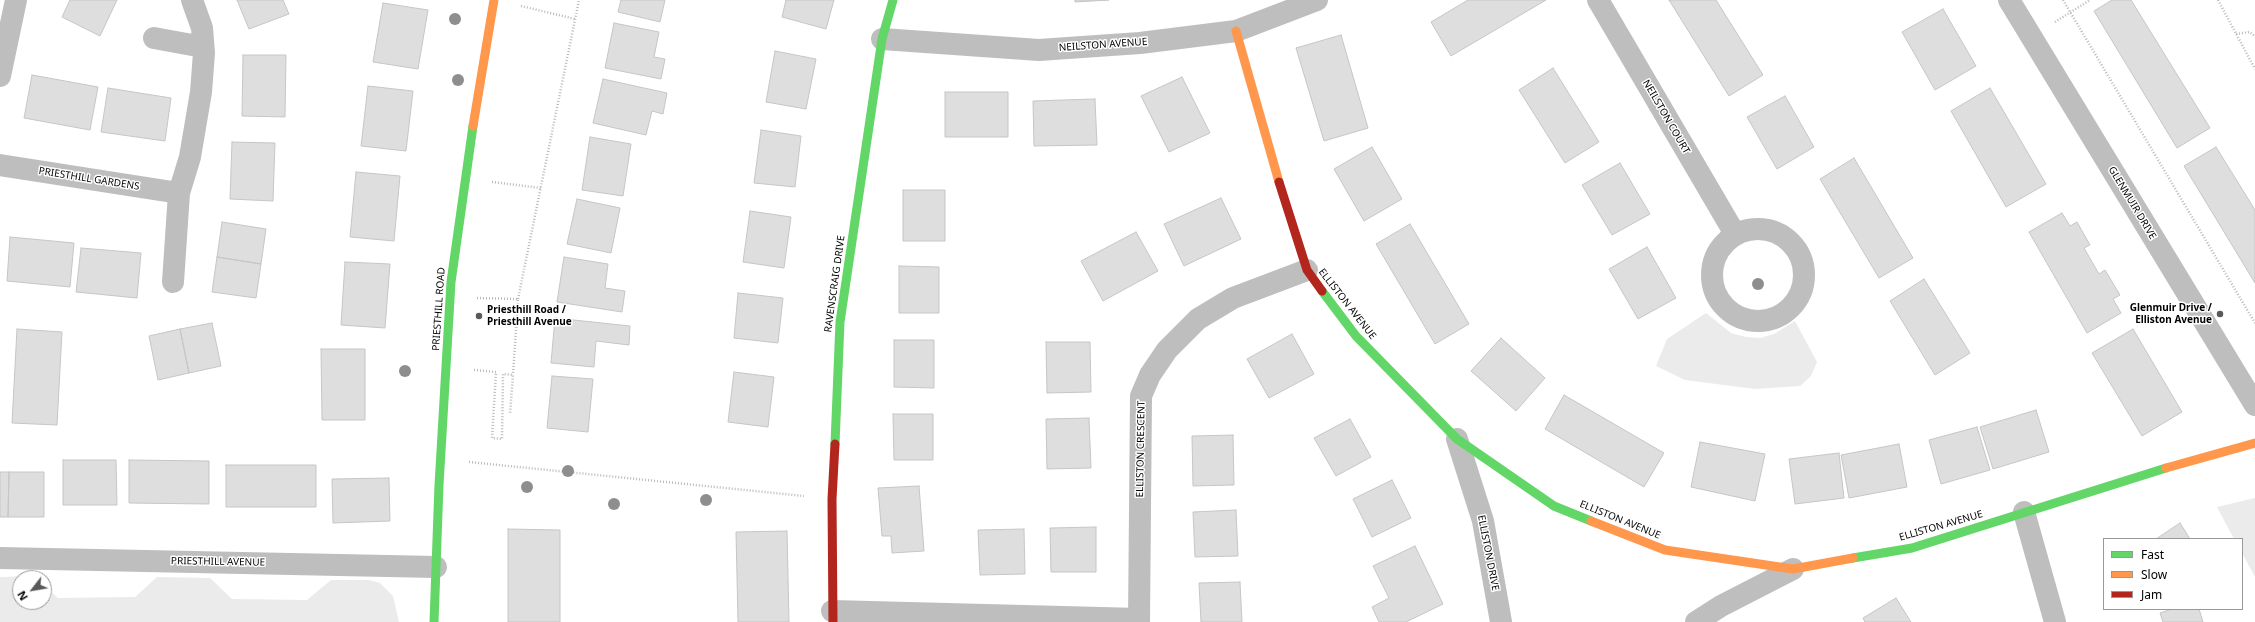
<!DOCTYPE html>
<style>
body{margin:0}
#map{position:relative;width:2255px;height:622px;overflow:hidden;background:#fff;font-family:"Noto Sans",sans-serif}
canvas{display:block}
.legend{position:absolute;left:2103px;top:538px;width:140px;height:72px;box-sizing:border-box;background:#fff;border:1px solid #999;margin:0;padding:5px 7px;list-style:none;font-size:12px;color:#000}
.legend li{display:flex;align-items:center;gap:8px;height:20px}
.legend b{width:20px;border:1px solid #999}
.north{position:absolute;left:12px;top:570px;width:40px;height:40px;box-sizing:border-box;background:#fff;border:1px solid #999;border-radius:50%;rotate:239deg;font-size:11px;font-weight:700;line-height:16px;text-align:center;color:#000}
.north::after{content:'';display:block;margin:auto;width:14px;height:18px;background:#595959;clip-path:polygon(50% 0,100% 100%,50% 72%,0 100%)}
</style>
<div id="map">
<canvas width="2255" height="622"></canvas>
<ul class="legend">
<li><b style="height:5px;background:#63d668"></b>Fast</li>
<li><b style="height:5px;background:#ff974d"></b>Slow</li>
<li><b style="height:5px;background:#b3261e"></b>Jam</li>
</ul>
<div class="north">N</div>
</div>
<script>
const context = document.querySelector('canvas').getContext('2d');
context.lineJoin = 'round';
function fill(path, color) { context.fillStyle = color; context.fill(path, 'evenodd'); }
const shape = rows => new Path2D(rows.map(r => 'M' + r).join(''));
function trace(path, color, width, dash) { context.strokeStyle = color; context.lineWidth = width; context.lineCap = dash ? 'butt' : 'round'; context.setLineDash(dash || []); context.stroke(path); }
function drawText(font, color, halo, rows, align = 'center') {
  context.font = font + ' "Noto Sans",sans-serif'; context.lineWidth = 3; context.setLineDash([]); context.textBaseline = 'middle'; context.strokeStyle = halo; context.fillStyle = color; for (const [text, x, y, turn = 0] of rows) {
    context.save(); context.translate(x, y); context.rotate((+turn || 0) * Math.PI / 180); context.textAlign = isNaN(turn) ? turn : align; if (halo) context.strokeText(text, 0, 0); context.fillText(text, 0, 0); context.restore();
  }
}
const green = shape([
 [1706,313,1731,333,1746,337,1760,338,1774,334,1795,321,1817,362,1811,376,1800,386,1755,389,1685,380,1656,366,1667,339],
 [2255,498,2255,577,2242,553,2242,539,2234,539,2217,507],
 [34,576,36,578,20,578,20,602,44,602,44,585,58,598,135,597,157,577,210,578,232,599,307,600,331,580,369,580,380,583,393,596,399,622,0,622,0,577]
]);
const building = shape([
 [70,0,117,0,100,36,62,17,70,0],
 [237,0,283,0,289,14,249,29,237,0],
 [621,0,665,0,660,22,618,12,621,0],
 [786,0,834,0,826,29,782,17,786,0],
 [1075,0,1109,0,1075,2,1075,0],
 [1468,0,1546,0,1451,56,1431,22,1468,0],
 [1669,0,1716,0,1763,75,1729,96,1669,0],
 [2112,0,2131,0,2210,128,2177,148,2094,11,2112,0],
 [383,3,428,10,418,69,373,62,383,3],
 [1943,9,1976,66,1935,90,1902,32,1943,9],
 [614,23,659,32,654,57,665,59,661,79,605,68,614,23],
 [1341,35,1368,128,1324,141,1296,48,1341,35],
 [775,51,816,59,806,109,766,102,775,51],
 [243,55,286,55,285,117,242,116,243,55],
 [1553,68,1599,142,1565,163,1519,90,1553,68],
 [32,75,98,87,90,130,24,118,32,75],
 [1182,77,1210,133,1169,152,1141,96,1182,77],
 [603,79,667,93,663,114,652,111,646,135,593,123,603,79],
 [368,86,413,91,406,151,361,146,368,86],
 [108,88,171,98,165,141,101,132,108,88],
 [1990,88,2046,184,2006,207,1951,111,1990,88],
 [945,92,1008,92,1008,137,945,137,945,92],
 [1785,96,1814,147,1777,169,1747,117,1785,96],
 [1095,99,1097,145,1034,146,1033,101,1095,99],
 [761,130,801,136,795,187,754,183,761,130],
 [590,137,631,144,623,196,582,190,590,137],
 [232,142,275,143,273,201,230,199,232,142],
 [1372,147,1402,199,1364,221,1334,169,1372,147],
 [2216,147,2255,210,2255,283,2184,166,2216,147],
 [1854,158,1913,258,1879,278,1820,179,1854,158],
 [1620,163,1650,214,1612,235,1582,185,1620,163],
 [356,172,400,176,394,241,350,237,356,172],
 [903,190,945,190,945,241,903,241,903,190],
 [1221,198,1241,239,1184,266,1164,224,1221,198],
 [577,199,620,208,611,253,567,244,577,199],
 [750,211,791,217,784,268,743,262,750,211],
 [2062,213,2070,226,2077,222,2090,245,2084,248,2099,274,2105,270,2120,295,2113,299,2121,313,2087,333,2029,232,2062,213],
 [222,222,266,229,261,264,217,257,222,222],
 [1410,224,1469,324,1435,344,1376,244,1410,224],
 [1136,232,1158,271,1103,301,1081,261,1136,232],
 [10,237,74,243,70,287,7,281,10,237],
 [1647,247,1676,298,1638,319,1609,269,1647,247],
 [81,248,141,253,137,298,76,292,81,248],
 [217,257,261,264,256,298,212,292,217,257],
 [564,257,608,264,605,288,625,291,622,312,557,302,564,257],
 [345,262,390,264,385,328,341,325,345,262],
 [899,266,939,267,939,313,899,313,899,266],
 [1924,279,1970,353,1935,375,1890,301,1924,279],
 [738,293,783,298,778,343,734,338,738,293],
 [555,318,630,326,629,345,596,341,594,367,551,363,555,318],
 [212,323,221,366,189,373,180,329,212,323],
 [17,329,62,332,57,425,12,423,17,329],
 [180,329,189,373,158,380,149,336,180,329],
 [2133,329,2182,412,2142,436,2092,353,2133,329],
 [1292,334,1314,374,1269,398,1247,359,1292,334],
 [1501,338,1545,378,1516,411,1471,371,1501,338],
 [894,340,934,340,934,388,894,387,894,340],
 [1046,342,1090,342,1091,392,1047,393,1046,342],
 [321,349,365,349,365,420,322,420,321,349],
 [734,372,774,377,768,427,728,422,734,372],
 [552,376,593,379,588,432,547,428,552,376],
 [1564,395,1664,453,1644,487,1545,429,1564,395],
 [2036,410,2049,452,1993,469,1980,427,2036,410],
 [893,414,933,414,933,460,894,460,893,414],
 [1089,418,1091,468,1047,469,1046,419,1089,418],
 [1350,419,1371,457,1336,476,1314,438,1350,419],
 [1977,427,1990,470,1941,484,1929,440,1977,427],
 [1233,435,1234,485,1193,486,1192,436,1233,435],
 [1700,442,1765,454,1755,501,1691,487,1700,442],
 [1899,444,1907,487,1849,498,1841,455,1899,444],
 [1839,453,1844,498,1795,504,1789,459,1839,453],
 [63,460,116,460,117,505,63,505,63,460],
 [129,460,209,461,209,504,129,503,129,460],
 [226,465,316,465,316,507,226,507,226,465],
 [0,472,9,472,8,517,0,517,0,472],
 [9,472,44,472,44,517,8,517,9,472],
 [389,478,390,521,333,523,332,479,389,478],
 [1392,480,1411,518,1372,537,1353,499,1392,480],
 [919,486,924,551,892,553,891,536,882,536,878,488,919,486],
 [1236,510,1238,556,1195,557,1193,512,1236,510],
 [2180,523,2190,539,2156,539,2180,523],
 [1096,527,1096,572,1051,572,1050,528,1096,527],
 [508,529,560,530,560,622,508,622,508,529],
 [1024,529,1025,574,980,575,978,530,1024,529],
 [787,531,789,622,738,622,736,532,787,531],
 [1415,546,1443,604,1406,622,1379,622,1372,607,1389,598,1373,566,1415,546],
 [1240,582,1242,622,1201,622,1199,583,1240,582],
 [1896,598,1911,622,1865,622,1863,618,1896,598],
 [2172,609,2199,609,2203,622,2163,622,2160,613,2172,609]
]);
const path = shape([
 [2063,0,2255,323],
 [2218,0,2255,69],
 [521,6,575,19],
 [2055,22,2090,0],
 [2236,34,2249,32,2255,36],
 [492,182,541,188],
 [477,298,518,299,513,375],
 [518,299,579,0],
 [474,370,496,372,492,438,502,439,503,374,513,375,510,414],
 [469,462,804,496]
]);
const street = shape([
 [1598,0,1735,234],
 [2009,0,2255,405],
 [154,38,203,47],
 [882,39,1039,50,1140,43,1236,31,1317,0],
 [0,76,16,0],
 [0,165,179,193],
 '1712 275a46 46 0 1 1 92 0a46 46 0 1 1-92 0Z',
 [173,282,179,193,190,157,201,92,204,53,202,28,192,0],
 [1457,439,1483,521,1501,622],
 [2024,512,2055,622],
 [0,558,436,567],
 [832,611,1139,619],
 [1139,622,1141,396,1150,375,1167,350,1198,319,1233,298,1307,270],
 [1696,622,1721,606,1793,569]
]);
const fast = shape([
 [1322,291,1356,336,1457,439,1554,506,1591,521],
 [835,444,840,322,882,39,893,0],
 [1853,558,1912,548,2166,468],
 [434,622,439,485,451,282,473,126]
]);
const slow = shape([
 [1236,31,1279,182],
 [473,126,494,0],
 [2166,468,2255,443],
 [1591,521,1665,550,1793,569,1853,558]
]);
const jam = shape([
 [1279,182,1307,270,1322,291],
 [833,622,832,499,835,444]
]);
const trees = [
 [455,19],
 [458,80],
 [1758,284],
 [405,371],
 [568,471],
 [527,487],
 [706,500],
 [614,504]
];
const markers = [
 [2220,314,4,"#595959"],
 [479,316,4,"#595959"]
];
const streetNames = [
 ["NEILSTON AVENUE",1103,45,-4],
 ["NEILSTON COURT",1666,117,60],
 ["PRIESTHILL GARDENS",89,179,9],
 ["GLENMUIR DRIVE",2132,203,59],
 ["RAVENSCRAIG DRIVE",835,284,-82],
 ["ELLISTON AVENUE",1347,304,52],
 ["PRIESTHILL ROAD",439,309,-86],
 ["ELLISTON CRESCENT",1141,449,-89],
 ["ELLISTON AVENUE",1620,520,22],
 ["ELLISTON AVENUE",1941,526,-16],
 ["ELLISTON DRIVE",1488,553,79],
 ["PRIESTHILL AVENUE",218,562,1]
];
const poiNames = [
 ["Glenmuir Drive /",2212,308],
 ["Elliston Avenue",2212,320],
 ["Priesthill Road /",487,310,"left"],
 ["Priesthill Avenue",487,322,"left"]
];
fill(green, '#ebebeb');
fill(building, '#dedede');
trace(building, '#c6c6c6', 1);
trace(path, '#b9b9b9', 2.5, [1, 2]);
trace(street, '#bebebe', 22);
trace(fast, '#63d668', 9);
trace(slow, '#ff974d', 9);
trace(jam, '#b3261e', 9);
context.fillStyle = '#8e8e8e';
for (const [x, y] of trees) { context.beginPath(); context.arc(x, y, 6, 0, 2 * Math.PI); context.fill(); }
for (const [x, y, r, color] of markers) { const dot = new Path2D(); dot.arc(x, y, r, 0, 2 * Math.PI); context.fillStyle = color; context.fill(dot); trace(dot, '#fff', 1.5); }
drawText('10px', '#000', '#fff', streetNames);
drawText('bold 10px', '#000', '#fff', poiNames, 'right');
</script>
